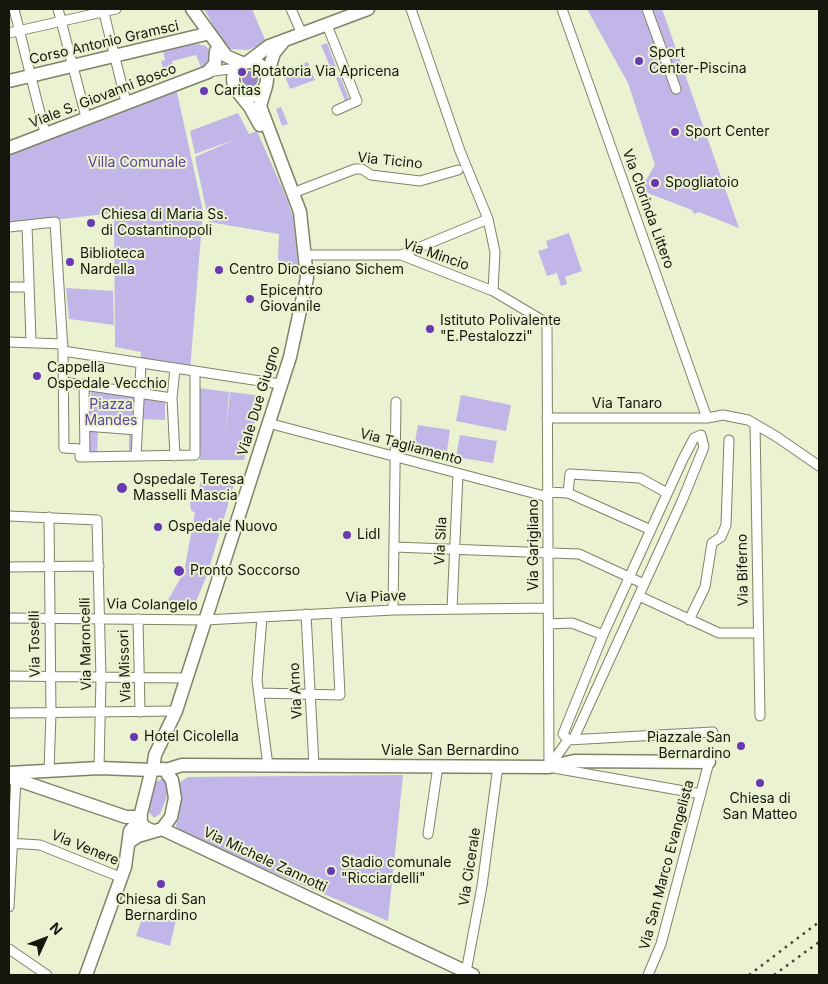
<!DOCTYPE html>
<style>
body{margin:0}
#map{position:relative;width:828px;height:984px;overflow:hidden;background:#eaf2d1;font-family:Inter,sans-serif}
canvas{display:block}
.frame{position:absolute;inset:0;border:10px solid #15170c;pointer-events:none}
.north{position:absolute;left:20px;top:914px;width:50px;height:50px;-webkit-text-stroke:4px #eaf2d1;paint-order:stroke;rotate:47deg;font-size:14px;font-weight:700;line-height:20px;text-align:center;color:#15170c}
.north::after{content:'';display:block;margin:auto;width:18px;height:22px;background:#15170c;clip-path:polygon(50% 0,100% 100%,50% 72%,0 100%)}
</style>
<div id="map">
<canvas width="828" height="984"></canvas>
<div class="frame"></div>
<div class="north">N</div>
</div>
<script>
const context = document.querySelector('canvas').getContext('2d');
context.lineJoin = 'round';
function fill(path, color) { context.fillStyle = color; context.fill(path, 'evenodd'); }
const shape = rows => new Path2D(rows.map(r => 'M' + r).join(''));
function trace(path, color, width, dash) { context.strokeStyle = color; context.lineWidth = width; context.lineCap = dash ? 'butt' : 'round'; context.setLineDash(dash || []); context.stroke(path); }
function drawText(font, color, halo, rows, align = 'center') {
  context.font = font + ' Inter,sans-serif'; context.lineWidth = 4; context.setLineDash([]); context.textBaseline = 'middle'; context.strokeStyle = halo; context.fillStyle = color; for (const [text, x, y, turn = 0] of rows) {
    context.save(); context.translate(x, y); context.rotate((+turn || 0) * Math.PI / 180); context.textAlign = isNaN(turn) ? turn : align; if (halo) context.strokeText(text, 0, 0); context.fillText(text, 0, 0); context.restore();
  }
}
const green = shape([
 [204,9,252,9,266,42,248,50,230,49,222,41],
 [587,9,662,9,739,228,699,212,694,214,692,210,640,190,655,165,628,83],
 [327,43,336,67,331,69,321,45],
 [198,44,206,46,210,53,210,61,206,66,201,67,196,55,172,61,175,73,165,77,161,61,165,60,163,51],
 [308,62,315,80,290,89,283,71],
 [340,76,349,99,345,101,336,78],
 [176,88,203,211,190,370,140,363,141,352,115,347,114,213,9,225,9,153],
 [281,107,288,124,282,126,276,109],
 [238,113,249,134,257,131,286,197,293,217,299,275,290,274,290,264,278,260,279,234,209,222,195,157,236,139,195,154,190,131],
 [569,233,582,271,565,277,567,284,561,286,557,273,547,276,538,251,548,248,546,241],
 [66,288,113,291,114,325,69,319],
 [198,388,229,392,225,438,230,392,263,396,247,447,231,440,247,448,244,460,200,460],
 [91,391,165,401,165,420,141,419,140,452,129,453,129,434,98,432,97,452,88,452],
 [461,395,511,405,506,431,456,421],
 [418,425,450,430,446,458,413,453],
 [460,435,497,441,493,463,456,457],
 [235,481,207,575,192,611,168,600,184,572,195,513,191,510,190,502,194,501,201,482],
 [403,775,388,921,179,833,176,826,181,804,180,782,188,777],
 [163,778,168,786,166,799,160,814,154,818,149,812,150,799,156,782],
 [145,909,176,919,170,946,136,936]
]);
const water = shape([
 '242 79a8 8 0 1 1 16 0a8 8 0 1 1-16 0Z'
]);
const street = shape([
 [14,9,45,133],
 [58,9,86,117],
 [103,9,126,102],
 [291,9,302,34],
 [411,9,460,151,488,219,495,252,493,291],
 [562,9,707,418],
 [647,9,676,89],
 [327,25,357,101,337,110],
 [9,33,116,9],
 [208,72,236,68],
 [293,193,355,169,362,169,371,175,420,181,458,170],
 [27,225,31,341],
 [9,227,55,222,63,351,64,448,80,449,80,457,195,455,195,372],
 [305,255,401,255,493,291,547,323,549,767],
 [401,255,488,219],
 [9,287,29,287],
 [9,342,63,344],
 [63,351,280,384],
 [63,382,172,398,175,456],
 [84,384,85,456],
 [172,398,175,369],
 [547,418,707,418,723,415,748,420,777,437,819,466],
 [268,423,548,497],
 [755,424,760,716],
 [85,426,137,430],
 [136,456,141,364],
 [547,492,568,493,651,530],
 [568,493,570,474,640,478,667,493],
 [9,516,97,520,101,678,99,768],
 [49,517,51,714,49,770],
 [394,547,579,554,644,584],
 [9,567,99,566],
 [639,596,719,633,758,633],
 [452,609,458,474],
 [393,610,396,402],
 [306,614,314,766],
 [262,617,257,680,268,766],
 [9,618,205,620,393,610,548,608],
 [138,619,140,712],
 [689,620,705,587,712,543,721,537,726,525,729,440],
 [548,624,572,623,603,635],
 [9,676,186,678],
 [259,693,340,695,336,613],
 [9,713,176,711],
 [574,738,682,501,704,447,701,435,694,438,683,459,603,635,563,734,568,740,713,732],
 [549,767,568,740],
 [554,768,701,794],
 [428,834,438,766],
 [9,843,40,845,120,877],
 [9,907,16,779],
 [9,949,47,975],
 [466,972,482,886,498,766],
 [648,975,661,944,709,762]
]);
const secondary = shape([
 [192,9,226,56,242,63],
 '233 79a17 17 0 1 1 34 0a17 17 0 1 1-34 0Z',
 [248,62,269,46,368,9],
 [267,76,274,53,283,42],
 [9,81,206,34],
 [238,92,250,107,260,125],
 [9,148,208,72,215,64,216,51],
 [153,770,155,755,176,711,290,357,307,278,300,212,260,106,266,86],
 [166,770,182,765,549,767,574,761,709,762],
 [9,773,99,768,152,770],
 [9,777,126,817,141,817],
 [162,829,473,975],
 [129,842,138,836,162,829,171,817,175,798,172,780,164,769,152,770,151,773,141,813,140,820,144,827,153,831],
 [86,975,125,867,130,831,140,820]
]);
const rail = shape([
 [749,975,819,922],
 [774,975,819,942]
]);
const markers = [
 [639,61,5,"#6839b1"],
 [242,72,5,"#6839b1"],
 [204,91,5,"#6839b1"],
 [675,132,5,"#6839b1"],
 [655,183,5,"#6839b1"],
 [91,223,5,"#6839b1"],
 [70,262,5,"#6839b1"],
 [219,270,5,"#6839b1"],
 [250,299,5,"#6839b1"],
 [430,329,5,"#6839b1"],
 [37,376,5,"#6839b1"],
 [122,488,6,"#6839b1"],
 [158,527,5,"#6839b1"],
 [347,535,5,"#6839b1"],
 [179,571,6,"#6839b1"],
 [134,737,5,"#6839b1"],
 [741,746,5,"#6839b1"],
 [760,783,5,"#6839b1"],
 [331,871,5,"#6839b1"],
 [161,884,5,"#6839b1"]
];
const streetNames = [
 ["Corso Antonio Gramsci",104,43,-13],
 ["Viale S. Giovanni Bosco",103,96,-21],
 ["Via Ticino",390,161,6],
 ["Via Clorinda Littero",648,209,70],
 ["Via Mincio",436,255,19],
 ["Viale Due Giugno",259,401,-73],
 ["Via Tanaro",627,404],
 ["Via Tagliamento",411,447,15],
 ["Via Sila",441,541,-87],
 ["Via Garigliano",534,545,-90],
 ["Via Biferno",743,570,-91],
 ["Via Piave",376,597,-2],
 ["Via Colangelo",152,605,1],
 ["Via Toselli",35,644,-91],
 ["Via Maroncelli",86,644,-91],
 ["Via Missori",125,666,-92],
 ["Via Arno",296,691,-93],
 ["Viale San Bernardino",450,751],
 ["Via Venere",85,848,22],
 ["Via Michele Zannotti",265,860,25],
 ["Via San Marco Evangelista",667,865,-75],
 ["Via Cicerale",470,867,-81]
];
const poiNames = [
 ["Sport",649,53],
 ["Center-Piscina",649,69],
 ["Rotatoria Via Apricena",252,72],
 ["Caritas",214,91],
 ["Sport Center",685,132],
 ["Spogliatoio",665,183],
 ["Chiesa di Maria Ss.",101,215],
 ["di Costantinopoli",101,231],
 ["Biblioteca",80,254],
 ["Nardella",80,270],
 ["Centro Diocesiano Sichem",229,270],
 ["Epicentro",260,291],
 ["Giovanile",260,307],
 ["Istituto Polivalente",440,321],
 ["\"E.Pestalozzi\"",440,337],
 ["Cappella",47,368],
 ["Ospedale Vecchio",47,384],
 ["Ospedale Teresa",133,480],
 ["Masselli Mascia",133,496],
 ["Ospedale Nuovo",168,527],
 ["Lidl",357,535],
 ["Pronto Soccorso",190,571],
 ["Hotel Cicolella",144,737],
 ["Piazzale San",731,738,"right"],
 ["Bernardino",731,754,"right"],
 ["Chiesa di",760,799,"center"],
 ["San Matteo",760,815,"center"],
 ["Stadio comunale",341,863],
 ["\"Ricciardelli\"",341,879],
 ["Chiesa di San",161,900,"center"],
 ["Bernardino",161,916,"center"]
];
const parkNames = [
 ["Villa Comunale",137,163],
 ["Piazza",111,405],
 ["Mandes",111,421]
];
fill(green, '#c2b5e7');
fill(water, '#9a88ca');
trace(street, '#7e8467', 11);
trace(secondary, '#7e8467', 15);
trace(street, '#fff', 9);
trace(secondary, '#fff', 12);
trace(rail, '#434637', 2.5, [2.5, 5]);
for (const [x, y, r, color] of markers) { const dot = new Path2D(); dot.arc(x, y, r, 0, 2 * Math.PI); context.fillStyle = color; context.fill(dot); trace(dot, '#eaf2d1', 2); }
drawText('14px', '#15170c', '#eaf2d1', streetNames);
drawText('14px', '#15170c', '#eaf2d1', poiNames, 'left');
drawText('14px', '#5f4395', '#eaf2d1', parkNames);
</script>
